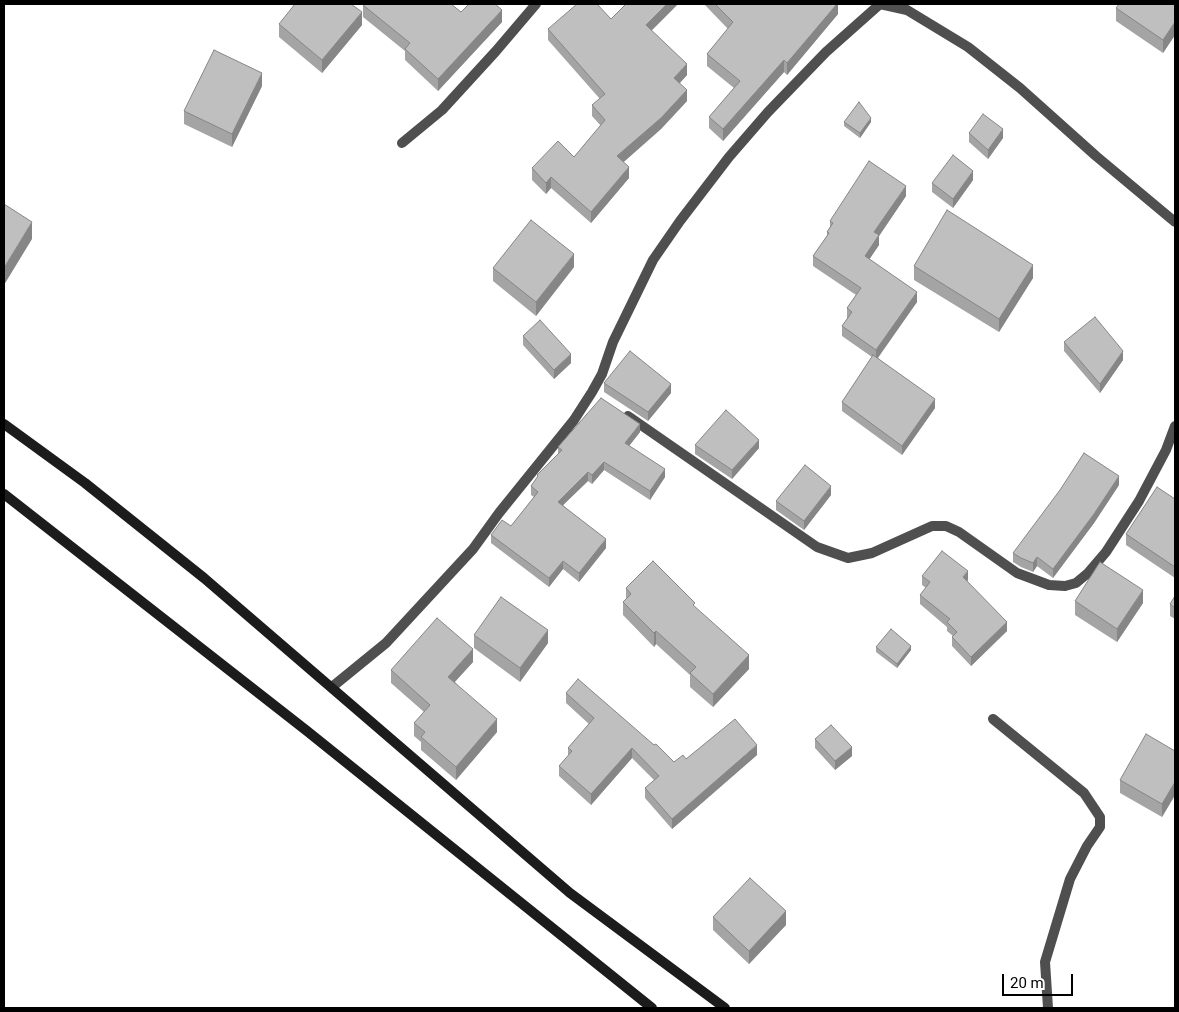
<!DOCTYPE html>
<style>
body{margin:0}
#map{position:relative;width:1179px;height:1012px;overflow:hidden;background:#fff;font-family:Roboto,sans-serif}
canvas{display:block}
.frame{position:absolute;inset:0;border:5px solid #000;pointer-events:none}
.scale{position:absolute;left:1002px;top:974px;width:71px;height:22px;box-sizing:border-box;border:2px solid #000;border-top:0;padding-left:6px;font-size:15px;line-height:18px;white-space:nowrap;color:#000;-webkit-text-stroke:4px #fff;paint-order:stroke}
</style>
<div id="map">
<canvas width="1179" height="1012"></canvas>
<div class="frame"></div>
<div class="scale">20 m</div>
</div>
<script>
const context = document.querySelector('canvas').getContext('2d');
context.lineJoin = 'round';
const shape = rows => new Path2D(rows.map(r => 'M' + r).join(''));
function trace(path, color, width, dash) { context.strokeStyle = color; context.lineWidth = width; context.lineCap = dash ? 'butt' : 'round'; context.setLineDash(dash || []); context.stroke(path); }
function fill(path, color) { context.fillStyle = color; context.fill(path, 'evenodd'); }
const minor = shape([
 [402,143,442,110,496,51,536,4],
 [628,416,817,547,848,558,872,553,932,526,946,526,959,532,1017,573,1049,585,1065,586,1076,583,1088,573,1106,552,1139,501,1166,450,1175,426],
 [332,687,386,643,473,549,499,513,574,420,592,392,602,374,613,342,653,260,680,221,729,157,768,112,826,52,880,4,907,10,968,47,1020,88,1096,156,1175,222],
 [993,719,1084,793,1100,817,1100,827,1087,846,1070,879,1045,962,1048,1008]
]);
const secondary = shape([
 [4,424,85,483,204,578,570,893,725,1008],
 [4,494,307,731,652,1008]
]);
const wall = shape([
 [626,4,678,4,651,31,687,75,680,83,687,101,661,129,623,162,629,178,591,223,551,188,546,194,532,180,532,168,574,157,601,126,592,116,592,105,600,99,548,40,548,29,611,19],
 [704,4,838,4,838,14,787,75,784,72,723,141,709,128,709,117,734,88,707,66,707,54,728,29],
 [1175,4,1175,35,1163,53,1116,21,1116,8],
 [363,5,461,12,502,22,438,91,405,60,405,51,363,17],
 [279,24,362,25,322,73,279,37],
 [262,86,232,147,184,124,184,111],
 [844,122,871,122,860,138,844,126],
 [969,133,1003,138,988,159,969,142],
 [973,180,953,208,932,192,932,183],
 [906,196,879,236,879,245,869,259,917,302,878,358,935,408,902,455,842,411,842,402,872,357,842,336,842,326,847,319,847,308,856,295,813,266,813,256,827,236,827,232,830,227,830,221],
 [914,266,1033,278,999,332,914,280],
 [574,267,536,316,493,281,493,268],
 [523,336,571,363,554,379,523,345],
 [1064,342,1123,360,1100,393,1064,351],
 [604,383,671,393,648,421,604,392],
 [640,432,629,446,665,477,650,500,604,470,592,484,588,481,563,505,606,548,579,582,563,569,549,587,491,543,491,535,511,526,534,497,531,495,531,486,537,478,537,475,558,454,558,447],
 [695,445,759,448,732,479,695,454],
 [1119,485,1094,523,1053,578,1037,566,1033,572,1021,567,1013,562,1013,553],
 [831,495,804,530,776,510,776,501],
 [1175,499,1175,578,1126,545,1126,534],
 [922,576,968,580,967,581,1007,631,971,666,952,646,952,637,953,636,947,631,947,627,920,604,920,595,926,588,922,585],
 [626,588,695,607,749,669,713,707,690,687,690,675,656,644,654,647,623,615,623,602,626,600],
 [1175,596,1175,619,1170,616,1170,604],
 [1075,601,1143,603,1117,642,1075,615],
 [474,635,548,643,520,682,474,648],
 [876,647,911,650,897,668,876,652],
 [473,662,455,682,497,732,456,780,421,750,421,742,414,736,414,723,424,712,391,683,391,670],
 [566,693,654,745,674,762,686,759,757,755,672,829,645,798,645,788,654,780,632,758,591,805,559,776,559,766,568,756,568,748,589,724,566,703],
 [815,739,852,756,835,770,815,748],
 [1175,751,1175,795,1162,817,1120,793,1120,780],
 [713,917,786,925,749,964,713,930]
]);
const shadedWall = shape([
 [667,4,678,4,646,36,646,25],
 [837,4,838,4,838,14,787,75,787,63],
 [502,10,502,22,438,91,438,79],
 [362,12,362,25,322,73,322,60],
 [1175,22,1175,35,1163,53,1163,40],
 [784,60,784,72,723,141,723,129],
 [687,64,687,75,674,89,674,78],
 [262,73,262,86,232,147,232,134],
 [687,90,687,101,661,129,617,168,617,156],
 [871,118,871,122,860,138,860,133],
 [1003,129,1003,138,988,159,988,150],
 [629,167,629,178,591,223,591,212],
 [973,171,973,180,953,208,953,199],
 [551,177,551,188,546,194,546,183],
 [906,186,906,196,879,236,879,245,865,266,865,256,874,232],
 [32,222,32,239,4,285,4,268],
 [574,254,574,267,536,316,536,302],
 [1033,265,1033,278,999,332,999,319],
 [917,292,917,302,876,360,876,350],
 [1123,351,1123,360,1100,393,1100,384],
 [571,354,571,363,554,379,554,370],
 [671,384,671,393,648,421,648,412],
 [935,399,935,408,902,455,902,446],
 [640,424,640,432,625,451,625,443],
 [759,440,759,448,732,479,732,470],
 [604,462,604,470,592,484,592,475],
 [665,469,665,477,650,500,650,491],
 [588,472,588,481,558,510,558,502],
 [1119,476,1119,485,1094,523,1053,578,1053,569],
 [831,486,831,495,804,530,804,521],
 [606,539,606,548,579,582,579,573],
 [1037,557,1037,566,1033,572,1033,563],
 [563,561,563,569,549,587,549,578],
 [968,571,968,580,963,586,963,577],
 [1143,590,1143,603,1117,642,1117,629],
 [1007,622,1007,631,971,666,971,657],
 [548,630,548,643,520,682,520,668],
 [656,631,656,644,654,647,654,633],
 [911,646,911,650,897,668,897,664],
 [473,649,473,662,448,689,448,677],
 [749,655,749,669,713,707,713,694],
 [497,719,497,732,456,780,456,767],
 [757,745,757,755,672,829,672,819],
 [852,747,852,756,835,770,835,761],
 [632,748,632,758,591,805,591,794],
 [1175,782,1175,795,1162,817,1162,804],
 [786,911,786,925,749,964,749,951]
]);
const building = shape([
 [295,4,351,4,362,12,322,60,279,24,295,4],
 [364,4,451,4,461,12,469,4,495,4,502,10,438,79,405,49,410,43,363,5,364,4],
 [577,4,597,4,611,19,626,4,667,4,646,25,687,64,674,78,687,90,661,118,617,156,629,167,591,212,551,177,546,183,532,168,558,141,574,157,605,120,592,105,605,94,548,29,577,4],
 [715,4,837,4,787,63,784,60,723,129,709,117,740,81,707,54,733,22,715,4],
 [1119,4,1175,4,1175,22,1163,40,1116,8,1119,4],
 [214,50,262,73,232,134,184,111,214,50],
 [859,102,871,118,860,133,844,122,859,102],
 [983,114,1003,129,988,150,969,133,983,114],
 [953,155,973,171,953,199,932,183,953,155],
 [869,161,906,186,874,232,879,235,865,256,917,292,876,350,842,326,852,312,847,308,861,288,813,256,829,233,827,232,833,223,830,221,869,161],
 [4,204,32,222,4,268,4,204],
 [947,210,1033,265,999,319,914,266,947,210],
 [531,220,574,254,536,302,493,268,531,220],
 [1095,317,1123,351,1100,384,1064,342,1095,317],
 [540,320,571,354,554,370,523,336,540,320],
 [630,351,671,384,648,412,604,383,630,351],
 [873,355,935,399,902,446,842,402,873,355],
 [601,398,640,424,625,443,665,469,650,491,604,462,592,475,588,472,558,502,606,539,579,573,563,561,549,578,491,535,502,520,511,526,538,492,531,486,538,476,537,475,562,450,558,447,601,398],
 [726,410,759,440,732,470,695,445,726,410],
 [1084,453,1119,476,1094,514,1053,569,1037,557,1033,563,1021,558,1013,553,1060,490,1084,453],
 [805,465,831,486,804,521,776,501,805,465],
 [1157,487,1175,499,1175,567,1126,534,1157,487],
 [942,551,968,571,963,577,1007,622,971,657,952,637,957,632,947,622,950,619,920,595,930,582,922,576,942,551],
 [653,561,695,603,693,605,749,655,713,694,690,673,696,667,656,631,654,633,623,602,631,594,626,588,653,561],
 [1100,562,1143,590,1117,629,1075,601,1100,562],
 [1175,596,1175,608,1170,604,1175,596],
 [501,597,548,630,520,668,474,635,501,597],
 [437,618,473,649,448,677,497,719,456,767,421,737,425,732,414,723,430,705,391,670,437,618],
 [891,629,911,646,897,664,876,647,891,629],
 [578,679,654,745,656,744,674,762,683,755,686,759,735,719,757,745,672,819,645,788,659,776,632,748,591,794,559,766,572,751,568,748,594,718,566,693,578,679],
 [831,725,852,747,835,761,815,739,831,725],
 [1146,734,1175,751,1175,782,1162,804,1120,780,1146,734],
 [750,878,786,911,749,951,713,917,750,878]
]);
trace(minor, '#4f4f4f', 10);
trace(secondary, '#1c1c1c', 10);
fill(wall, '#a4a4a4');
fill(shadedWall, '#868686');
fill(building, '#bfbfbf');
trace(building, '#868686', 1);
</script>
